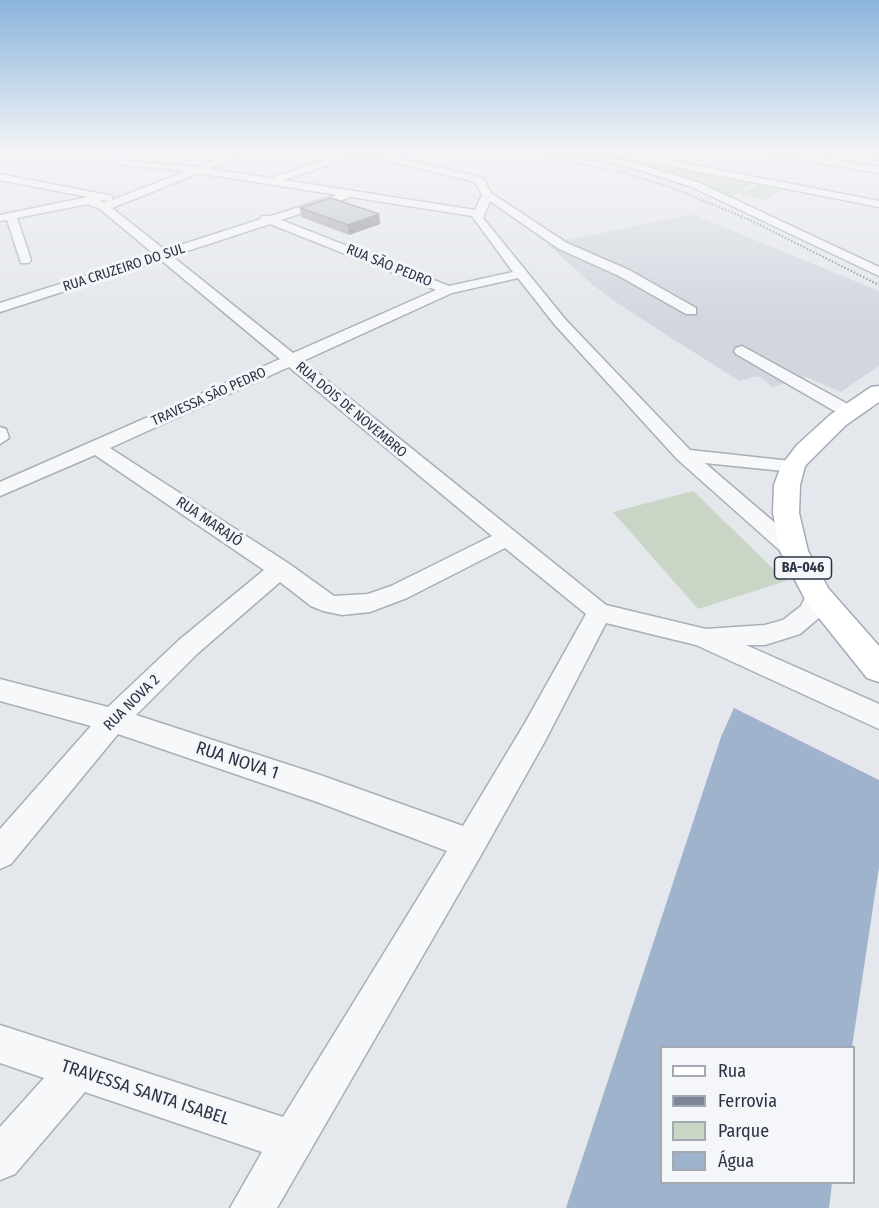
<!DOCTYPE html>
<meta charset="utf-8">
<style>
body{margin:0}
#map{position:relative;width:879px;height:1208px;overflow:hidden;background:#e4e7ec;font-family:"Fira Sans Condensed",sans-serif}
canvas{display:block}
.legend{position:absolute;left:660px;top:1046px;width:195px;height:138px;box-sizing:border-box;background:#f4f6f9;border:2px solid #a4a8b1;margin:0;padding:8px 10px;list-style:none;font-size:18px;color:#2b3445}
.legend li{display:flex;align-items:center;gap:12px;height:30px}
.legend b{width:30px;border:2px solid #a4a8b1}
</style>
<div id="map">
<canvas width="879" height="1208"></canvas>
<ul class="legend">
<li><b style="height:8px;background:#fff"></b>Rua</li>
<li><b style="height:8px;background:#7d8696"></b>Ferrovia</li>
<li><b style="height:16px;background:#c9d6c5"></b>Parque</li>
<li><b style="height:16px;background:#9fb4cc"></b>Água</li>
</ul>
</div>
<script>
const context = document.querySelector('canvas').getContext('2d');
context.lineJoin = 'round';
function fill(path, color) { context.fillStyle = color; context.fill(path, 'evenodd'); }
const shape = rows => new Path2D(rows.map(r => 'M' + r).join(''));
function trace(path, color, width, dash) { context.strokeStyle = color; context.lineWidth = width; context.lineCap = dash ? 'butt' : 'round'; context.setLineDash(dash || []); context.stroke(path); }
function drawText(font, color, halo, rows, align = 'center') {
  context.font = font + ' "Fira Sans Condensed",sans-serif'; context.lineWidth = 6; context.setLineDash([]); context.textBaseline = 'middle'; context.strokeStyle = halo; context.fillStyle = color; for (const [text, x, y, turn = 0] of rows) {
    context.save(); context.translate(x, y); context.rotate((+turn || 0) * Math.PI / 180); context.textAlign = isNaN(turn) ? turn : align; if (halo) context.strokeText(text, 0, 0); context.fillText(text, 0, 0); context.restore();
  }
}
const built = shape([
 [692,214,879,291,879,366,841,392,806,377,773,387,758,376,739,381,620,305,593,285,547,244]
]);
const green = shape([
 [566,151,604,151,642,159,637,165],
 [652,162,656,162,757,182,732,196,696,181,647,168,646,166],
 [756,185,780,190,765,200,741,195],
 [693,491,786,581,698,609,613,512]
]);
const water = shape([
 [734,708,879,780,879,867,852,1047,662,1048,662,1182,832,1183,829,1208,566,1208,721,737]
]);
const minor = shape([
 [237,151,250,151,209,169,271,178,352,151,371,151,483,178,491,193,567,243,629,270,696,308,696,314,686,314,619,276,559,249,490,201,483,218,565,319,690,450,800,462,803,466,800,470,793,472,705,463,802,546,805,551,802,556,794,559,786,556,677,459,555,325,518,278,452,293,303,361,606,605,706,629,765,625,783,620,801,606,809,589,817,586,825,589,829,595,820,617,800,634,765,645,746,645,879,704,879,729,696,645,606,623,545,741,481,855,277,1208,230,1208,262,1152,85,1092,15,1174,0,1180,0,1127,44,1078,0,1063,0,1025,283,1117,447,851,320,803,118,734,11,864,0,869,0,829,91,726,0,701,0,679,108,707,179,640,264,570,95,455,0,496,0,482,280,359,161,260,0,312,0,303,154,254,100,209,88,204,17,218,31,260,29,263,21,263,7,220,0,221,0,215,88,197,0,180,0,174,108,195,112,196,112,200,187,171,120,165,117,164,117,160,197,167,237,151],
 [361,154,475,182,482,195,475,210,284,180,361,154],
 [199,173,337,195,271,216,262,216,261,219,165,250,112,208,199,173],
 [351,197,472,216,513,272,449,286,281,220,351,197],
 [100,200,108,201,111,200,104,203,100,200],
 [270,224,436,290,293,353,172,256,270,224],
 [289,367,492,536,391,586,368,594,334,596,288,563,110,448,289,367],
 [505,548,586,614,525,723,463,826,320,775,136,715,197,654,280,582,311,606,323,611,342,615,370,612,407,598,505,548],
 [554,151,572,151,638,164,700,183,879,267,879,276,692,187,636,169,554,151],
 [752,151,775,151,879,167,879,173,752,151],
 [673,161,879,201,879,207,670,166,668,164,673,161],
 [742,346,855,408,858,412,855,416,843,416,736,354,734,351,736,348,742,346],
 [0,427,6,429,9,438,0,444,0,427]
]);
const major = shape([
 [868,151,879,151,879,159,875,158,868,151],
 [879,386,879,402,846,425,805,466,800,485,799,513,808,551,828,588,879,646,879,682,867,678,807,603,780,551,773,513,774,485,781,466,797,445,830,415,871,387,879,386]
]);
const rail = shape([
 [520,151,624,173,670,187,750,220,879,285]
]);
const wall = shape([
 [300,208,379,214,380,224,349,235,301,217]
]);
const shadedWall = shape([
 [379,214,380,224,349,235,348,225]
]);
const building = shape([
 [331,198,379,214,348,225,300,208,331,198]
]);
const farStreetnames = [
 ["RUA SÃO PEDRO",389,266,22],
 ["RUA CRUZEIRO DO SUL",124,268,-18],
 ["TRAVESSA SÃO PEDRO",209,397,-24],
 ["RUA DOIS DE NOVEMBRO",351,410,40]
];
const shields = [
 [803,568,57]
];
const shieldNames = [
 ["BA-046",803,568]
];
const streetNames = [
 ["RUA MARAJÓ",209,522,34],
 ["RUA NOVA 2",132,703,-45]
];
const nearStreetnames = [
 ["RUA NOVA 1",237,761,18],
 ["TRAVESSA SANTA ISABEL",145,1093,18]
];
fill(built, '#d2d6de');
fill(green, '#c9d6c5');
fill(water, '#9fb4cc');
trace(minor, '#a9aeb7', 3);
trace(major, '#a3abb8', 3);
fill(minor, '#f7f8fa');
fill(major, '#fff');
trace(rail, '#7d8696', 2, [1.5, 2]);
fill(wall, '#a1a5ae');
fill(shadedWall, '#83868d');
fill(building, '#bbc0ca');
trace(building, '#83868d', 1.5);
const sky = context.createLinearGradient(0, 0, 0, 320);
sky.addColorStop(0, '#8bb4dd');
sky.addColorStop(0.47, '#f3f4f6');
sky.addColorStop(1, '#f3f4f600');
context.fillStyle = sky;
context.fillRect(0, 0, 879, 320);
drawText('14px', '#2b3445', '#f4f6f9', farStreetnames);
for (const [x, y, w] of shields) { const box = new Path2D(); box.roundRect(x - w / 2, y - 11, w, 22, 4.5); context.fillStyle = '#f4f6f9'; context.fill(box); trace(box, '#2b3445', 1.5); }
drawText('bold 14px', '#2b3445', null, shieldNames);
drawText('15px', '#2b3445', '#f4f6f9', streetNames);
drawText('18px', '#2b3445', '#f4f6f9', nearStreetnames);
</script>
